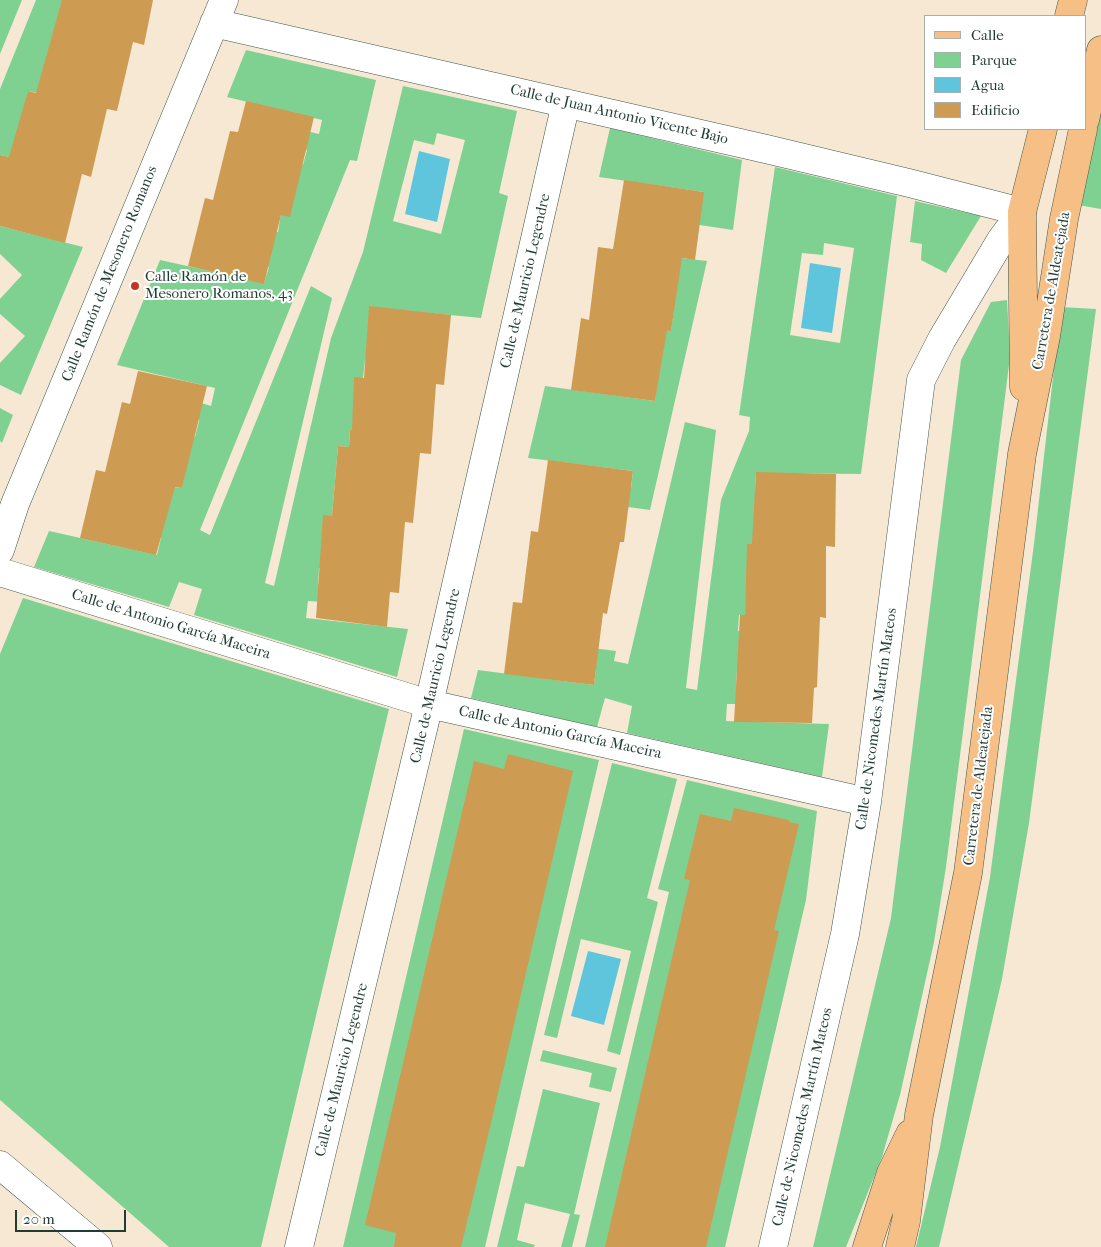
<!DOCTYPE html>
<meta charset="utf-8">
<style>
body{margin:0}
#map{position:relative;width:1101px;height:1247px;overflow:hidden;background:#f7e8d3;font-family:"IM FELL French Canon",serif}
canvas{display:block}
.legend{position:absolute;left:924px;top:15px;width:162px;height:115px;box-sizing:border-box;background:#fff;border:1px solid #a5b1ae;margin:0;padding:6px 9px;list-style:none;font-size:15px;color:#1f3d34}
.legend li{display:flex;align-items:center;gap:10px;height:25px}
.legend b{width:25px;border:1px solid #a5b1ae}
.scale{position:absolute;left:15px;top:1210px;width:111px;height:22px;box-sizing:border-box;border:2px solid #1f3d34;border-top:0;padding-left:6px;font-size:15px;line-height:18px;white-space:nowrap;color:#1f3d34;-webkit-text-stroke:4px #fff;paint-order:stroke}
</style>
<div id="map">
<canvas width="1101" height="1247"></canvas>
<ul class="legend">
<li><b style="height:6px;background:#f5bf86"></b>Calle</li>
<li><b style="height:14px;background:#7fd192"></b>Parque</li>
<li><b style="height:14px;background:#5fc5dd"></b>Agua</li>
<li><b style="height:14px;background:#ce9b53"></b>Edificio</li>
</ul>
<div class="scale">20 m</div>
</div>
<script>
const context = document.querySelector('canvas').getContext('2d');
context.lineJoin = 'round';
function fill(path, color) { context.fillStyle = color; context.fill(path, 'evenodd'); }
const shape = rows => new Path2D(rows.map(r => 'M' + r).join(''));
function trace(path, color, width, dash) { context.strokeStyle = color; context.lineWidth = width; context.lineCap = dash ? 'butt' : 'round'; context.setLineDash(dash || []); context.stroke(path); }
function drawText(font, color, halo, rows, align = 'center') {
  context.font = font + ' "IM FELL French Canon",serif'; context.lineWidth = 4; context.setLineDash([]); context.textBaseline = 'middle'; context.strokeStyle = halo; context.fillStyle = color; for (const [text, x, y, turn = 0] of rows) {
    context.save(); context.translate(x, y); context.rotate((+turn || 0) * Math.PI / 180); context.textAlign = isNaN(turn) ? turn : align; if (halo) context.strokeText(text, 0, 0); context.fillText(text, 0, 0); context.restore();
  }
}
const green = shape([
 [0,0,22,0,0,54],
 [36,0,86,0,38,93,28,91,13,158,0,155,0,89],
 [246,50,376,80,357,161,350,160,200,530,210,535,311,286,332,298,265,583,274,586,331,338,363,252,403,86,517,111,499,193,508,196,481,318,409,311,365,360,363,378,365,431,350,430,349,447,338,446,332,516,333,569,319,568,318,584,323,585,322,602,308,601,306,618,408,629,397,677,194,615,202,589,179,582,169,607,34,567,49,531,157,555,161,538,148,535,173,487,182,488,185,473,181,434,195,437,199,421,198,402,211,406,215,388,117,365,160,260,264,283,269,267,255,263,264,229,278,232,289,162,303,165,307,150,301,148,306,131,319,134,322,120,227,97],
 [437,133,465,140,441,234,393,221,414,140,434,145],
 [1101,100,1101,209,1078,205],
 [610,128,742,160,733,230,686,223,704,192,599,177],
 [775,167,897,196,861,474,756,473,755,489,770,489,746,598,745,615,739,615,738,631,752,632,750,669,737,669,736,685,740,704,727,704,726,721,829,724,822,777,627,733,632,706,605,698,597,727,471,698,478,670,594,685,596,669,585,647,616,651,614,661,628,664,685,422,716,430,686,688,697,690,721,500,749,431,750,417,739,415],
 [824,243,854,248,840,343,790,335,802,253,823,255],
 [915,201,981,216,946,273,921,260,922,244,910,242],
 [0,226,83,247,21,395,0,385,0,363,25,336,0,314,0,299,22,275,0,254],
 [681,258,707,261,650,510,614,505,617,485,631,488,633,471,528,458,545,386,655,401,664,329,671,330],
 [1007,300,1010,357,946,867,934,942,900,1095,882,1157,846,1247,813,1247,891,918,961,360,991,302],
 [1061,307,1096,309,1029,823,1002,979,939,1247,916,1247,940,1147,990,877,1034,544],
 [0,408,13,415,2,443,0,441],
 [23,598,389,709,261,1247,169,1247,0,1100,0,654],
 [464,729,599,760,485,1247,343,1247],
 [612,763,677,779,647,898,658,902,620,1055,607,1051,631,951,581,939,557,1038,544,1035],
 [687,780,817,811,806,900,725,1247,585,1247,669,892,658,889],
 [543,1050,617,1068,611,1092,589,1087,592,1073,540,1061],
 [543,1089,600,1103,574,1214,580,1215,572,1247,561,1247,570,1214,525,1203,517,1240,535,1245,534,1247,497,1247,517,1166,524,1167]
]);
const water = shape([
 [419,151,450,159,437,222,405,214],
 [810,263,841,268,832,333,801,328],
 [588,951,621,959,604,1025,571,1016]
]);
const building = shape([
 [62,0,153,0,144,45,133,42,117,111,107,109,91,177,82,174,65,243,0,226,0,155,9,157,28,91,36,93],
 [246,101,314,117,290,217,281,215,264,284,188,266,205,198,213,200,230,131,238,132],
 [624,180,704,192,695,260,682,258,671,331,667,330,655,401,571,390,581,318,589,320,598,247,613,249],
 [369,306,451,315,444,385,436,384,431,454,420,453,413,523,405,522,399,593,390,592,387,627,316,618,323,515,332,516,338,446,349,447,350,430,352,430,354,377,364,378],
 [138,371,207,386,182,488,175,487,156,555,80,538,96,470,105,472,122,402,130,404],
 [548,460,633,471,624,542,620,542,607,614,603,613,594,685,504,674,513,602,522,603,531,531,538,532],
 [756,472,836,474,835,547,826,546,826,618,820,617,817,687,814,688,812,723,734,722,740,615,745,615,747,544,752,544],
 [508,754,573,771,492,1119,461,1247,394,1247,396,1233,365,1225,474,761,504,769],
 [734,808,789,820,789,822,799,824,774,930,779,931,706,1247,605,1247,690,880,684,879,700,814,731,821]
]);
const street = shape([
 [214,23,766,149,909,183,1022,212,1001,240,942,339,921,380,867,802,845,934,773,1247],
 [0,550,15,504,224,0],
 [0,572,429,704,867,802],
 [0,1165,98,1247],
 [299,1247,429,704,566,103]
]);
const primary = shape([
 [1069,16,1073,0],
 [1085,120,1101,50],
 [1024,387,1022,212,1043,129],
 [867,1247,891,1173,910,1134],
 [900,1247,906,1221,919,1115,968,873,1022,454,1046,336,1064,219,1083,129]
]);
const markers = [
 [135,286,5,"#c8321e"]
];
const streetNames = [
 ["Calle de Juan Antonio Vicente Bajo",619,115,13],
 ["Calle Ramón de Mesonero Romanos",110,274,-68],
 ["Calle de Mauricio Legendre",526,281,-77],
 ["Carretera de Aldeatejada",1052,291,-80],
 ["Calle de Antonio García Maceira",171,625,17],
 ["Calle de Mauricio Legendre",436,676,-77],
 ["Calle de Nicomedes Martín Mateos",877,719,-82],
 ["Calle de Antonio García Maceira",560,733,12],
 ["Carretera de Aldeatejada",979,786,-83],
 ["Calle de Mauricio Legendre",342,1070,-76],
 ["Calle de Nicomedes Martín Mateos",803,1117,-77]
];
const poiNames = [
 ["Calle Ramón de",145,277],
 ["Mesonero Romanos, 43",145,294]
];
fill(green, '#7fd192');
fill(water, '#5fc5dd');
fill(building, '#ce9b53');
trace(street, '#3f574c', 29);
trace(primary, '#3f574c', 29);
trace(street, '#fff', 28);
trace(primary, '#f5bf86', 28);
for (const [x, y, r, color] of markers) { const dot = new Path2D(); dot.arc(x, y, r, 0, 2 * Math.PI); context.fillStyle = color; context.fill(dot); trace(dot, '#fff', 2); }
drawText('15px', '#1f3d34', '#fff', streetNames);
drawText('15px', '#1f3d34', '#fff', poiNames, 'left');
</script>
